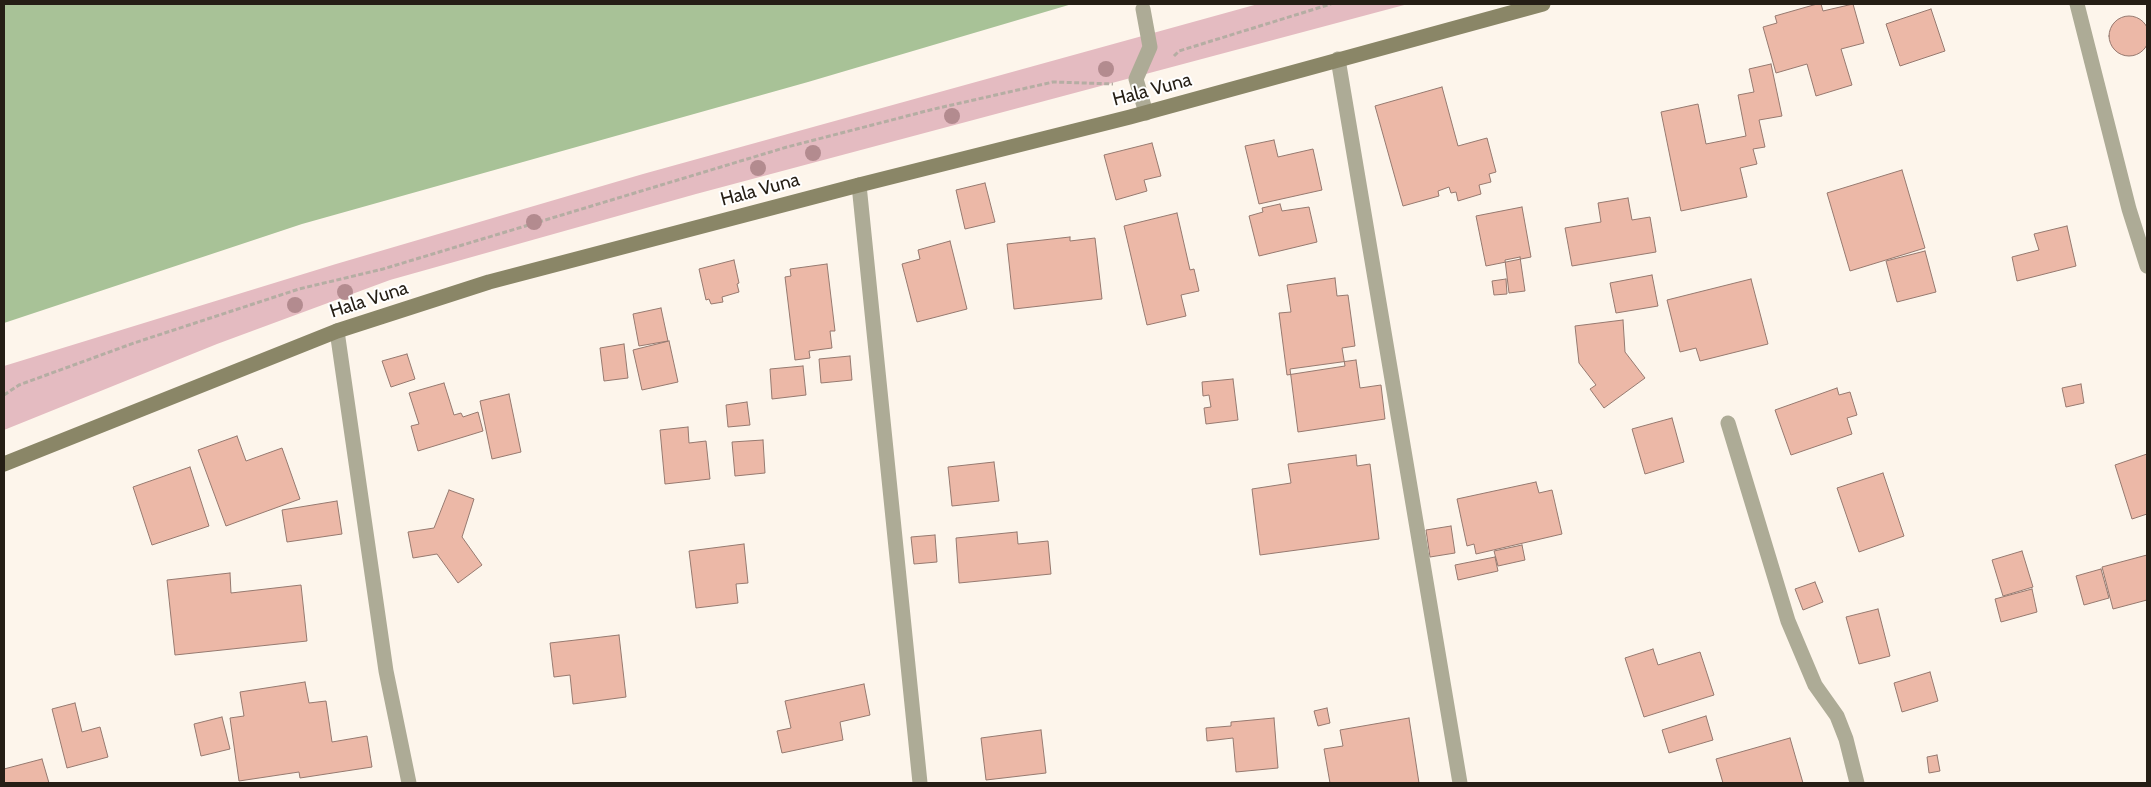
<!DOCTYPE html>
<style>
body{margin:0}
#map{position:relative;width:2151px;height:787px;overflow:hidden;background:#fdf5eb;font-family:Cabin,sans-serif}
canvas{display:block}
.frame{position:absolute;inset:0;border:5px solid #251e15;pointer-events:none}
</style>
<div id="map">
<canvas width="2151" height="787"></canvas>
<div class="frame"></div>
</div>
<script>
const context = document.querySelector('canvas').getContext('2d');
context.lineJoin = 'round';
function fill(path, color) { context.fillStyle = color; context.fill(path, 'evenodd'); }
const shape = rows => new Path2D(rows.map(r => 'M' + r).join(''));
function trace(path, color, width, dash) { context.strokeStyle = color; context.lineWidth = width; context.lineCap = dash ? 'butt' : 'round'; context.setLineDash(dash || []); context.stroke(path); }
function drawText(font, color, halo, rows, align = 'center') {
  context.font = font + ' Cabin,sans-serif'; context.lineWidth = 4; context.setLineDash([]); context.textBaseline = 'middle'; context.strokeStyle = halo; context.fillStyle = color; for (const [text, x, y, turn = 0] of rows) {
    context.save(); context.translate(x, y); context.rotate((+turn || 0) * Math.PI / 180); context.textAlign = isNaN(turn) ? turn : align; if (halo) context.strokeText(text, 0, 0); context.fillText(text, 0, 0); context.restore();
  }
}
const green = shape([
 [1258,4,1408,4,696,194,390,280,217,344,4,430,4,366,336,264,643,174]
]);
const water = shape([
 [4,4,1072,4,808,82,302,224,4,323]
]);
const building = shape([
 [1817,4,1821,4,1823,11,1853,4,1864,43,1841,49,1852,85,1816,96,1807,64,1776,73,1763,27,1777,23,1775,16,1817,4],
 [1931,9,1945,51,1900,66,1886,24,1931,9],
 '2109 36a20 20 0 1 1 40 0a20 20 0 1 1-40 0Z',
 [1771,64,1782,116,1759,120,1765,147,1753,149,1757,164,1740,168,1747,197,1681,211,1661,112,1698,104,1706,144,1746,136,1738,95,1754,92,1749,69,1771,64],
 [1442,87,1458,146,1487,138,1496,172,1489,174,1491,182,1479,185,1481,194,1458,201,1456,192,1451,193,1449,187,1438,191,1439,196,1403,206,1375,106,1442,87],
 [1274,140,1278,157,1313,149,1322,190,1259,204,1245,146,1274,140],
 [1152,143,1161,176,1144,180,1147,191,1116,200,1104,155,1152,143],
 [1902,170,1925,248,1850,271,1827,193,1902,170],
 [985,183,995,222,965,229,956,190,985,183],
 [1628,198,1632,220,1650,217,1656,252,1572,266,1565,228,1601,222,1598,203,1628,198],
 [1280,204,1282,211,1309,207,1317,242,1259,256,1249,216,1263,212,1262,208,1280,204],
 [1522,207,1531,257,1486,266,1476,216,1522,207],
 [1177,213,1190,270,1194,269,1199,291,1181,295,1186,316,1147,325,1124,226,1177,213],
 [2067,226,2076,266,2017,281,2012,257,2039,250,2034,234,2067,226],
 [1070,237,1070,241,1095,238,1102,299,1014,309,1007,244,1070,237],
 [950,241,967,309,917,322,902,264,920,259,918,250,950,241],
 [1925,251,1936,292,1897,302,1886,261,1925,251],
 [1520,257,1525,291,1509,293,1505,260,1520,257],
 [734,260,739,283,737,284,739,292,722,297,723,302,711,304,709,299,706,300,699,269,734,260],
 [827,264,835,331,830,331,832,348,809,351,810,358,795,360,785,277,791,276,790,269,827,264],
 [1652,275,1658,306,1616,313,1610,283,1652,275],
 [1335,278,1337,296,1348,295,1355,346,1342,348,1345,366,1287,375,1279,313,1291,312,1287,285,1335,278],
 [1506,279,1507,294,1494,295,1492,281,1506,279],
 [1751,279,1768,344,1700,361,1696,348,1680,352,1667,300,1751,279],
 [661,308,668,341,639,346,633,314,661,308],
 [1623,320,1625,352,1645,378,1604,408,1590,389,1596,385,1579,363,1575,326,1623,320],
 [669,341,678,382,642,390,633,350,669,341],
 [624,344,628,378,604,381,600,348,624,344],
 [407,354,415,379,391,387,382,361,407,354],
 [850,356,852,380,821,383,819,359,850,356],
 [1356,360,1360,388,1381,385,1385,419,1298,432,1290,369,1356,360],
 [803,366,806,395,772,399,770,369,803,366],
 [1233,379,1238,420,1206,424,1204,408,1211,407,1209,395,1203,396,1202,382,1233,379],
 [444,383,454,415,461,413,463,417,478,412,483,431,418,451,411,426,419,424,409,393,444,383],
 [2081,384,2084,403,2066,407,2062,388,2081,384],
 [1837,388,1839,395,1850,392,1857,415,1847,418,1852,434,1791,455,1775,410,1837,388],
 [509,394,521,452,492,459,480,401,509,394],
 [747,402,750,425,728,427,726,405,747,402],
 [1672,418,1684,462,1645,474,1632,429,1672,418],
 [688,427,689,443,706,441,710,479,665,484,660,430,688,427],
 [237,436,246,461,282,448,300,499,226,526,198,450,237,436],
 [763,440,765,473,735,476,732,442,763,440],
 [2147,454,2147,514,2132,519,2115,465,2147,454],
 [1356,455,1357,466,1370,464,1379,539,1260,555,1252,489,1291,483,1288,464,1356,455],
 [994,462,999,501,952,506,948,467,994,462],
 [190,467,209,526,152,545,133,487,190,467],
 [1883,473,1904,536,1859,552,1837,488,1883,473],
 [1536,482,1539,493,1552,490,1562,534,1476,554,1474,544,1467,546,1457,499,1536,482],
 [449,490,474,499,462,537,482,565,458,583,437,554,413,558,408,532,434,528,449,490],
 [337,501,342,534,287,542,282,510,337,501],
 [1451,526,1455,553,1430,557,1426,530,1451,526],
 [1017,532,1018,544,1048,541,1051,574,959,583,956,538,1017,532],
 [935,535,937,562,914,564,911,537,935,535],
 [744,544,748,583,736,584,738,603,696,608,689,551,744,544],
 [1522,545,1525,560,1498,566,1494,551,1522,545],
 [2022,551,2033,587,2003,596,1992,560,2022,551],
 [2147,555,2147,600,2113,609,2102,567,2147,555],
 [1495,557,1498,571,1458,580,1455,565,1495,557],
 [2101,569,2109,598,2084,605,2076,576,2101,569],
 [230,573,231,593,301,585,307,641,175,655,167,580,230,573],
 [1815,582,1823,602,1803,610,1795,589,1815,582],
 [2032,589,2037,612,2001,622,1995,599,2032,589],
 [1878,609,1890,656,1859,664,1846,617,1878,609],
 [619,635,626,697,573,704,570,675,554,677,550,643,619,635],
 [1653,649,1658,665,1700,652,1714,695,1644,717,1625,658,1653,649],
 [1930,672,1938,701,1902,712,1894,683,1930,672],
 [305,682,309,703,326,701,332,742,367,736,372,767,300,778,299,772,239,781,230,718,244,716,240,692,305,682],
 [864,684,870,715,840,722,843,740,782,753,777,731,791,728,785,701,864,684],
 [75,703,82,732,100,727,108,757,67,768,52,709,75,703],
 [1327,708,1330,723,1318,726,1314,711,1327,708],
 [1706,716,1713,740,1669,753,1662,730,1706,716],
 [222,717,230,749,201,756,194,724,222,717],
 [1274,718,1278,768,1236,772,1233,738,1207,741,1206,728,1231,726,1231,722,1274,718],
 [1409,718,1419,783,1330,783,1324,749,1343,746,1340,730,1409,718],
 [1041,730,1046,773,986,780,981,738,1041,730],
 [1790,738,1803,783,1723,783,1716,759,1790,738],
 [1937,755,1940,771,1929,773,1927,757,1937,755],
 [42,759,49,783,4,783,4,769,42,759]
]);
const path = shape([
 [1174,56,1179,51,1331,4],
 [4,395,19,385,134,343,299,289,383,269,787,147,934,109,1053,82,1113,84]
]);
const street = shape([
 [2077,4,2129,209,2147,266],
 [1143,9,1150,47,1136,79,1146,113],
 [1338,59,1460,783],
 [859,185,920,783],
 [337,331,386,671,409,783],
 [1728,423,1788,621,1815,685,1837,716,1846,739,1857,783]
]);
const secondary = shape([
 [4,464,337,331,489,282,859,185,1130,117,1543,4]
]);
const trees = [
 [1106,69],
 [952,116],
 [813,153],
 [758,168],
 [534,222],
 [345,292],
 [295,305]
];
const streetNames = [
 ["Hala Vuna",1152,90,-15],
 ["Hala Vuna",760,190,-15],
 ["Hala Vuna",369,300,-18]
];
fill(green, '#e4bbc1');
fill(water, '#a8c297');
fill(building, '#ecb8a7');
trace(building, '#96796f', 1);
trace(path, '#b5ada3', 3, [5, 2.5]);
trace(street, '#adab96', 15);
trace(secondary, '#8a8667', 15);
context.fillStyle = '#b38b8f';
for (const [x, y] of trees) { context.beginPath(); context.arc(x, y, 8, 0, 2 * Math.PI); context.fill(); }
drawText('19px', '#251e15', '#fff', streetNames);
</script>
